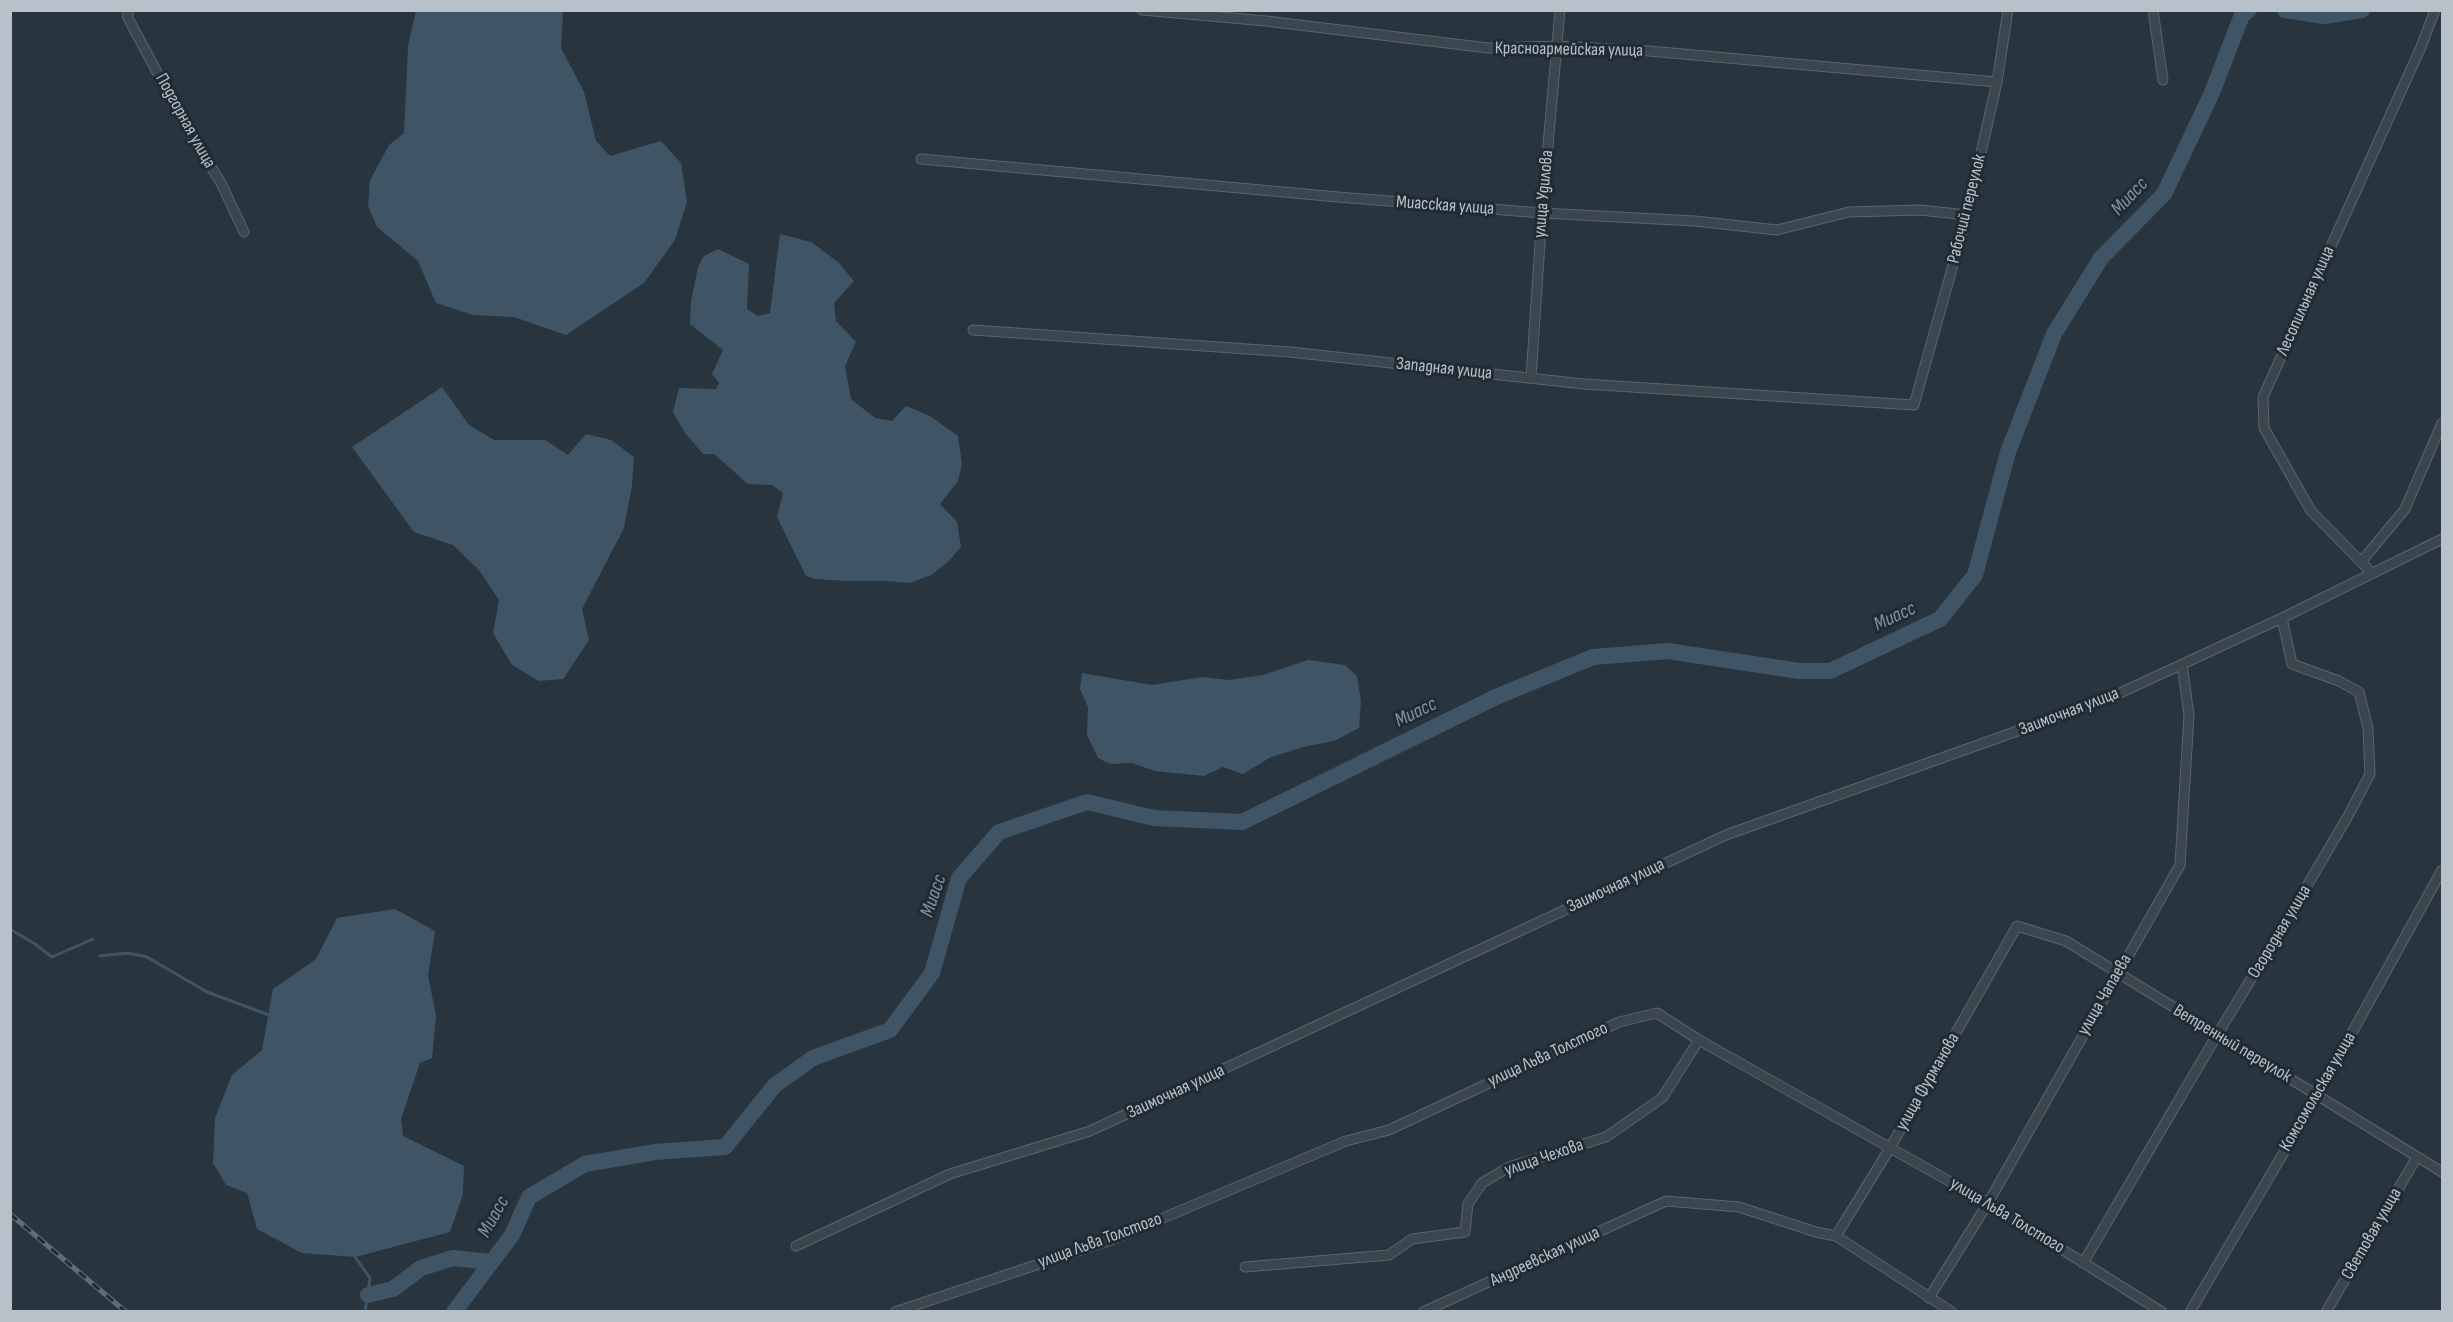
<!DOCTYPE html>
<meta charset="utf-8">
<style>
body{margin:0}
#map{position:relative;width:2453px;height:1322px;overflow:hidden;background:#28353e;font-family:"Sofia Sans Condensed",sans-serif}
canvas{display:block}
.frame{position:absolute;inset:0;border:12px solid #b8c1c9;pointer-events:none}
</style>
<div id="map">
<canvas width="2453" height="1322"></canvas>
<div class="frame"></div>
</div>
<script>
const context = document.querySelector('canvas').getContext('2d');
context.lineJoin = 'round';
function fill(path, color) { context.fillStyle = color; context.fill(path, 'evenodd'); }
const shape = rows => new Path2D(rows.map(r => 'M' + r).join(''));
function trace(path, color, width, dash) { context.strokeStyle = color; context.lineWidth = width; context.lineCap = dash ? 'butt' : 'round'; context.setLineDash(dash || []); context.stroke(path); }
function drawText(font, color, halo, rows, align = 'center') {
  context.font = font + ' "Sofia Sans Condensed",sans-serif'; context.lineWidth = 6; context.setLineDash([]); context.textBaseline = 'middle'; context.strokeStyle = halo; context.fillStyle = color; for (const [text, x, y, turn = 0] of rows) {
    context.save(); context.translate(x, y); context.rotate((+turn || 0) * Math.PI / 180); context.textAlign = isNaN(turn) ? turn : align; if (halo) context.strokeText(text, 0, 0); context.fillText(text, 0, 0); context.restore();
  }
}
const water = shape([
 [416,11,563,11,561,48,584,92,596,141,610,156,661,141,681,163,687,202,675,240,644,283,566,335,514,317,473,315,436,303,418,261,377,227,368,206,370,180,389,145,404,133,408,46],
 [780,234,811,242,838,262,854,281,834,303,836,321,856,342,845,366,851,399,875,418,892,421,906,406,930,416,958,436,962,464,958,481,940,504,957,522,961,547,947,563,931,575,910,583,887,581,847,581,815,579,806,576,777,517,783,493,772,485,748,484,714,454,703,454,685,433,673,412,679,388,716,389,719,383,712,374,723,350,690,324,691,301,698,267,704,256,718,249,749,264,747,309,758,316,770,313],
 [442,387,469,425,494,440,545,440,568,455,586,434,611,440,634,457,632,486,624,528,582,609,589,640,563,679,539,681,512,665,493,633,499,600,479,570,453,545,414,532,352,447],
 [1308,660,1345,665,1357,676,1361,701,1359,728,1334,741,1307,746,1271,757,1243,774,1223,767,1204,776,1155,771,1132,763,1110,764,1098,758,1087,735,1088,707,1080,689,1082,673,1152,685,1202,677,1229,680,1263,675],
 [395,909,435,931,428,975,436,1016,432,1058,420,1063,401,1119,403,1136,464,1166,463,1194,450,1232,355,1257,302,1253,257,1229,247,1193,226,1185,213,1163,215,1118,232,1075,262,1050,273,989,316,959,337,918]
]);
const stream = shape([
 [10,929,35,944,52,957,93,939],
 [100,956,128,953,147,957,207,992,269,1015],
 [355,1257,370,1278,365,1312]
]);
const river = shape([
 [2285,10,2324,16,2362,10],
 [368,1295,393,1289,421,1268,453,1258,491,1262],
 [454,1312,512,1235,529,1197,585,1164,655,1152,725,1147,775,1085,813,1058,890,1030,932,973,959,878,999,832,1087,802,1154,818,1242,822,1496,697,1593,657,1668,651,1799,671,1830,671,1940,619,1975,575,2008,452,2054,334,2101,258,2164,194,2211,95,2242,15,2249,10]
]);
const minor = shape([
 [129,10,127,16,188,130,221,183,244,232],
 [1142,10,1266,21,1488,48,1558,46,1649,51,1997,82],
 [2153,10,2163,80],
 [921,159,1338,197,1542,213,1695,221,1777,230,1849,212,1920,210,1967,215],
 [973,330,1290,352,1584,384,1914,405,1967,215,1997,82,2008,10],
 [1531,378,1542,213,1560,10],
 [2361,562,2405,509,2442,423],
 [2372,573,2311,511,2264,428,2263,397,2421,47,2435,10],
 [1836,1236,1890,1148,2017,926,2066,941,2442,1172],
 [796,1246,950,1174,1090,1131,1726,835,2107,699,2282,618,2442,539],
 [2083,1263,2217,1035,2287,920,2348,816,2370,774,2368,728,2359,692,2339,681,2292,664,2282,618],
 [1245,1267,1389,1255,1412,1239,1465,1232,1468,1204,1482,1183,1509,1167,1606,1137,1662,1098,1699,1040],
 [1929,1298,1988,1203,2180,865,2189,715,2182,664],
 [895,1312,1111,1240,1346,1141,1389,1130,1619,1022,1657,1013,1699,1040,1988,1203,2162,1312],
 [1423,1312,1666,1201,1739,1207,1816,1232,1836,1236,1952,1312],
 [2190,1312,2317,1096,2442,870],
 [2326,1312,2417,1157]
]);
const rail = shape([
 [10,1214,126,1312]
]);
const streetNames = [
 ["Красноармейская улица",1569,50,1],
 ["Подгорная улица",185,121,61],
 ["улица Удилова",1544,194,-85],
 ["Миасская улица",1445,206,4],
 ["Рабочий переулок",1967,209,-76],
 ["Лесопильная улица",2306,301,-66],
 ["Западная улица",1444,369,6],
 ["Заимочная улица",2069,712,-21],
 ["Заимочная улица",1616,886,-25],
 ["Огородная улица",2280,932,-59],
 ["улица Чапаева",2105,995,-60],
 ["Ветренный переулок",2232,1044,31],
 ["улица Льва Толстого",1548,1055,-25],
 ["улица Фурманова",1928,1082,-60],
 ["Заимочная улица",1176,1092,-25],
 ["Комсомольская улица",2318,1092,-60],
 ["улица Чехова",1544,1158,-19],
 ["улица Льва Толстого",2007,1216,31],
 ["Световая улица",2372,1234,-60],
 ["улица Льва Толстого",1100,1241,-20],
 ["Андреевская улица",1545,1257,-25]
];
const waterNames = [
 ["Миасс",2130,197,-47],
 ["Миасс",1895,617,-25],
 ["Миасс",1416,713,-26],
 ["Миасс",934,896,-71],
 ["Миасс",494,1217,-61]
];
fill(water, '#3f5566');
trace(stream, '#3f5566', 3);
trace(river, '#3f5566', 16);
trace(minor, '#5a646c', 11);
trace(minor, '#3c464f', 9);
trace(rail, '#606d77', 5);
trace(rail, '#212b34', 3, [9]);
drawText('18px', '#b8c1c9', '#212b34', streetNames);
drawText('italic 20px', '#7c96aa', '#212b34', waterNames);
</script>
